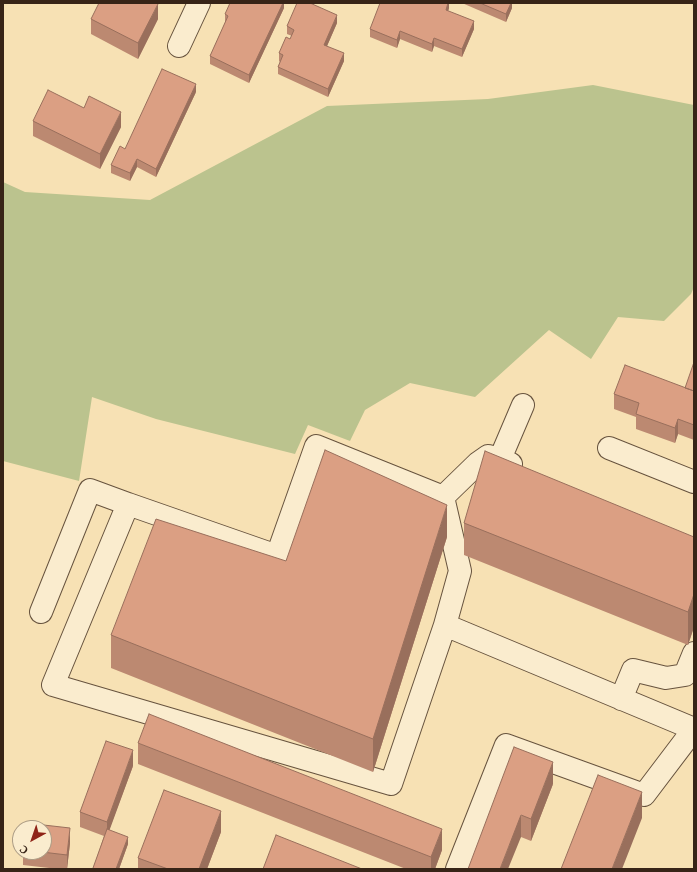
<!DOCTYPE html>
<meta charset="utf-8">
<style>
body{margin:0}
#map{position:relative;width:697px;height:872px;overflow:hidden;background:#f7e1b4;font-family:Vollkorn,serif}
canvas{display:block}
.frame{position:absolute;inset:0;border:4px solid #372417;pointer-events:none}
.north{position:absolute;left:12px;top:820px;width:40px;height:40px;box-sizing:border-box;background:#faecce;border:1px solid #ac9c85;border-radius:50%;rotate:220deg;font-size:11px;font-weight:700;line-height:16px;text-align:center;color:#372417}
.north::after{content:'';display:block;margin:auto;width:14px;height:18px;background:#8f2418;clip-path:polygon(50% 0,100% 100%,50% 72%,0 100%)}
</style>
<div id="map">
<canvas width="697" height="872"></canvas>
<div class="frame"></div>
<div class="north">С</div>
</div>
<script>
const context = document.querySelector('canvas').getContext('2d');
context.lineJoin = 'round';
function fill(path, color) { context.fillStyle = color; context.fill(path, 'evenodd'); }
const shape = rows => new Path2D(rows.map(r => 'M' + r).join(''));
function trace(path, color, width, dash) { context.strokeStyle = color; context.lineWidth = width; context.lineCap = dash ? 'butt' : 'round'; context.setLineDash(dash || []); context.stroke(path); }
const green = shape([
 [593,85,694,105,694,287,691,294,664,321,618,317,591,359,549,330,475,397,410,383,365,410,350,441,308,425,295,454,156,419,92,397,79,481,3,461,3,182,25,192,150,200,327,106,488,99]
]);
const minor = shape([
 [179,46,199,3],
 [609,448,694,482],
 [500,459,523,405],
 [511,464,500,459,488,456,478,463,443,497,460,571,445,625,694,729],
 [443,497,316,446,277,556,128,504,53,685,391,784,445,625],
 [41,612,90,490,128,504],
 [621,699,633,670,666,678,685,675,694,653],
 [457,869,506,745,644,795,694,729]
]);
const wall = shape([
 [284,3,284,8,249,83,210,64,210,56,225,23,225,14],
 [449,3,449,8,448,11,474,29,462,57,434,46,432,52,400,39,397,48,370,37,370,29],
 [462,3,512,3,512,8,506,22],
 [91,19,158,19,138,59,91,34],
 [337,23,327,46,344,61,328,97,278,74,278,67,280,62,279,61,279,53,290,39,292,36,287,34,287,26],
 [196,92,156,177,137,167,130,181,111,173,111,165,125,149],
 [33,121,121,127,100,169,33,136],
 [694,366,694,440,678,434,675,443,636,429,636,417,614,409,614,394,685,388],
 [464,523,694,537,694,627,688,645,464,555],
 [447,537,373,772,111,668,111,635,286,561],
 [138,743,442,850,435,869,406,869,138,764],
 [133,766,109,830,128,844,119,869,93,869,104,836,80,827,80,812],
 [553,784,531,841,521,837,468,869],
 [221,832,207,869,138,869,138,858],
 [70,843,67,869,58,869,23,865,23,852,44,852]
]);
const shadedWall = shape([
 [283,3,284,3,284,8,249,83,249,75],
 [448,3,449,3,449,8,446,18,446,10],
 [511,3,512,3,512,8,506,22,506,14],
 [158,4,158,19,138,59,138,43],
 [337,15,337,23,324,53,324,45],
 [474,21,474,29,462,57,462,49],
 [400,31,400,39,397,48,397,40],
 [434,38,434,46,432,52,432,44],
 [344,53,344,61,328,97,328,89],
 [196,84,196,92,156,177,156,169],
 [121,112,121,127,100,169,100,154],
 [137,159,137,167,130,181,130,173],
 [678,419,678,434,675,443,675,428],
 [447,505,447,537,373,772,373,739],
 [694,594,694,627,688,645,688,612],
 [133,750,133,766,107,837,107,822],
 [553,762,553,784,531,841,531,819],
 [642,792,642,818,622,869,612,869],
 [221,811,221,832,207,869,199,869],
 [521,815,521,837,508,869,500,869],
 [70,828,70,843,67,869,67,855],
 [442,829,442,850,435,869,431,869,431,857],
 [128,837,128,844,119,869,116,869]
]);
const building = shape([
 [99,3,157,3,158,4,138,43,91,19,99,3],
 [230,3,283,3,249,75,210,56,228,16,225,14,230,3],
 [297,3,310,3,337,15,324,45,344,53,328,89,278,67,283,55,279,53,286,37,290,39,294,30,287,26,297,3],
 [380,3,448,3,446,10,474,21,462,49,434,38,432,44,400,31,397,40,370,29,380,3],
 [480,3,511,3,506,14,480,3],
 [162,69,196,84,156,169,137,159,130,173,111,165,120,146,125,149,162,69],
 [48,90,84,108,89,96,121,112,100,154,33,121,48,90],
 [625,365,694,391,694,425,678,419,675,428,636,414,639,403,614,394,625,365],
 [693,365,694,366,694,391,685,388,693,365],
 [325,450,447,505,373,739,111,635,156,519,286,561,325,450],
 [485,451,694,537,694,594,688,612,464,523,485,451],
 [149,714,442,829,431,857,138,743,149,714],
 [106,741,133,750,107,822,80,812,106,741],
 [514,747,553,762,531,819,521,815,500,869,468,869,514,747],
 [598,775,642,792,612,869,561,869,598,775],
 [164,790,221,811,199,869,168,869,138,858,164,790],
 [26,823,70,828,67,855,42,852,44,852,44,828,26,828,26,823],
 [107,829,128,837,116,869,94,869,93,868,107,829],
 [276,835,362,869,263,869,276,835]
]);
fill(green, '#bbc38e');
trace(minor, '#67533e', 24);
trace(minor, '#faecce', 22);
fill(wall, '#bc8971');
fill(shadedWall, '#996f5c');
fill(building, '#db9f83');
trace(building, '#996f5c', 1);
</script>
